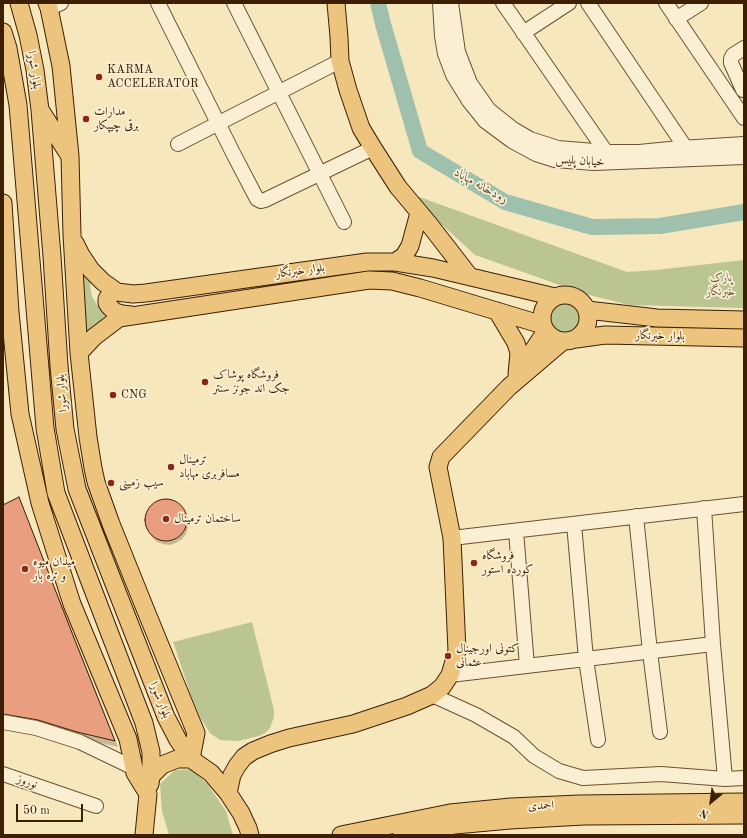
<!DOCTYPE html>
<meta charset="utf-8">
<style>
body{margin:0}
#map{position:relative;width:747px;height:838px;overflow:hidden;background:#f7e7bc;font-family:"Old Standard TT",serif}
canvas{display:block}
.frame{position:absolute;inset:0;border:4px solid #3d1f04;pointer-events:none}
.north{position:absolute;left:691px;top:782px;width:40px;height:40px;-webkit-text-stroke:3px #faefd3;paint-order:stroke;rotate:209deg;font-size:11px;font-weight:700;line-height:16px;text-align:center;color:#3d1f04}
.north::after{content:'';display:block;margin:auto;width:14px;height:18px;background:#3d1f04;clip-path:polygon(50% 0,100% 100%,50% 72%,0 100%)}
.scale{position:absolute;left:16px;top:804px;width:67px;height:18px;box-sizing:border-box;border:2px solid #3d1f04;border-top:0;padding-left:5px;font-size:12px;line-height:14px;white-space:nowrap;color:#3d1f04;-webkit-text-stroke:3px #faefd3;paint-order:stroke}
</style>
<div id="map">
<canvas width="747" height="838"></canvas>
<div class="frame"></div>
<div class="north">N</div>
<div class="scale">50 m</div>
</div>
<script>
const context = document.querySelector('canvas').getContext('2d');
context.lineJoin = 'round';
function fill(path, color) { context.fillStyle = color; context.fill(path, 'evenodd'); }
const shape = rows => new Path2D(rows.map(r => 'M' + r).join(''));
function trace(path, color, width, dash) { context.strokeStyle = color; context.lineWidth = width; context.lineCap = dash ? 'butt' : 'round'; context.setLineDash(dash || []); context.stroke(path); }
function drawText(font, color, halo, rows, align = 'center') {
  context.font = font + ' "Old Standard TT",Amiri,serif'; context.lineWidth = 3.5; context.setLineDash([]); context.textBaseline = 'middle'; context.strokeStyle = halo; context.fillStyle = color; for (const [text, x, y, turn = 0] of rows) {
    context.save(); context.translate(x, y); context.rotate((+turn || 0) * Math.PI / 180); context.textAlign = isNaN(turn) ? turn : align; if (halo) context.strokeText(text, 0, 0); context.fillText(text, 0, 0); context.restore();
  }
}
const green = shape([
 [414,195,627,272,656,270,744,260,744,308,629,305,585,294,475,255,425,209],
 [80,261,92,277,90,286,92,296,97,305,106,315,87,338],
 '551 318a15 15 0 1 1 30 0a15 15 0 1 1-30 0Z',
 [252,622,274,710,274,717,270,728,265,733,259,736,238,741,220,740,210,733,201,719,192,698,173,642],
 [192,769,208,785,226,811,233,835,169,835,162,811,160,784,175,770]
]);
const shadow = shape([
 [19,498,22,505,118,747,3,721,3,506],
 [166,500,172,501,179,504,183,510,188,520,188,527,186,534,182,539,176,543,169,545,163,544,157,542,152,537,146,528,145,521,146,515,149,509,153,504,159,501]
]);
const river = shape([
 [378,3,383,24,420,151,505,202,592,227,660,226,744,212]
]);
const building = shape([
 [19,497,74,638,115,741,77,732,38,720,3,714,3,505,19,497],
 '145 520a21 21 0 1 1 42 0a21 21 0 1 1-42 0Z'
]);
const minor = shape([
 [158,3,233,153,257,199,261,201,265,200,373,148],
 [234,3,344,222],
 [440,3,442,36,445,54,453,75,469,101,485,121,512,141,536,154,555,160,594,163,744,157],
 [451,3,458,52,470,83,489,110,513,129,530,139,558,148,606,152,639,152,680,148,744,144],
 [503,3,606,152],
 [588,3,685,147],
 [666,3,744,118],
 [49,8,61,3],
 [676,19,701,3],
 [523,33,569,3],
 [743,90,731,63,731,59,733,55,744,48],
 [178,144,340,61],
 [704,508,713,644,725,779],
 [636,516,650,652,660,732],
 [574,524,586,659,598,740],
 [516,531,527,666],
 [452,538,744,504],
 [450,675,713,644],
 [432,695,476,715,514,737,534,756,559,771,583,778,661,774,725,779,744,778],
 [3,722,36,728,80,742,134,768],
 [3,774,96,806]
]);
const major = shape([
 [19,3,28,35,35,70,40,110,52,256,59,366,65,429,77,489,166,717,178,740,191,759],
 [47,3,49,8,61,66,70,156,72,235,79,353,88,437,93,468,96,482,111,524,146,611,196,733,191,759],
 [336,3,339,37,340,61,348,90,361,128,373,148,398,187,429,224,470,277],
 [3,32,8,48,18,105,45,428,56,493,144,723,151,752,151,776],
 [41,111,69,155],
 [3,203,10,312,20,414,40,503,72,604,128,739,135,773,148,794,144,835],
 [75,243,81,255,91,270,103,282,117,292,133,294,146,293,367,262,395,262,433,268,555,297],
 [395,262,404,256,410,246,419,213],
 [117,292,112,293,109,296,107,299,107,303,109,306,115,312,122,314,131,315],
 '542 318a23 23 0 1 1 46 0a23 23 0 1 1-46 0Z',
 [587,310,657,318,744,320],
 [497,311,516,343,519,353,517,374],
 [576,339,605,335,744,338],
 [79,353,94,337,119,318,369,280,392,281,420,288,543,325],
 [520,370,546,331],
 [150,784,151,776,162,765,177,759,191,759,211,773,228,793,241,813,248,828,250,835],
 [228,793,232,775,237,766,244,757,253,751,270,744,289,738,353,724,407,706,432,695,442,687,450,675,457,651,452,538,438,467,441,457,509,387,563,341],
 [341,835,450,813,511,807,579,804,744,802],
 [402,835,455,825,510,820,584,816,744,815]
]);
const markers = [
 [99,77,4,"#8f2418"],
 [86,119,4,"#8f2418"],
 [205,382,4,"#8f2418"],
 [113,395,4,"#8f2418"],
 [171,467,4,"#8f2418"],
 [111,483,4,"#8f2418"],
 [166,519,4,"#8f2418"],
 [474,563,4,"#8f2418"],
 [25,569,4,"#8f2418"],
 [448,656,4,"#8f2418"]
];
const streetNames = [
 ["بلوار شورا",34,70,81],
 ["خیابان پلیس",580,161,4],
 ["بلوار خبرنگار",300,271,-8],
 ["بلوار خبرنگار",660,336,1],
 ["بلوار شورا",62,393,-95],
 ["بلوار شورا",160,700,68],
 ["نوروز",27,782,19],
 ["احمدی",541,806,-2]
];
const poiNames = [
 ["KARMA",107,70],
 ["ACCELERATOR",107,84],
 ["مدارات",94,112],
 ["برقی چیپکار",94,126],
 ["فروشگاه پوشاک",213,375],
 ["جک اند جونز سنتر",213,389],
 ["CNG",121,395],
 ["ترمینال",179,460],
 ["مسافربری مهاباد",179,474],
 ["سیب زمینی",119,483],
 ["ساختمان ترمینال",174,519],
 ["فروشگاه",482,556],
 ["کورده استور",482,570],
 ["میدان میوه",33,562],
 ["و تره بار",33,576],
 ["کتونی اورجینال",456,649],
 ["عثمانی",456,663]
];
const parkNames = [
 ["پارک",721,278],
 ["خبرنگار",721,292]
];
const waterNames = [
 ["رودخانه مهاباد",481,186,29]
];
fill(green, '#bbc592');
fill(shadow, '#0003');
trace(river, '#9ec0ad', 16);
fill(building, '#e89e7f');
trace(building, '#3d1f04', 1);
trace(minor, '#6c5132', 16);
trace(major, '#3d1f04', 19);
trace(minor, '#faefd3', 14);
trace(major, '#ecc47e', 17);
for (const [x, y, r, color] of markers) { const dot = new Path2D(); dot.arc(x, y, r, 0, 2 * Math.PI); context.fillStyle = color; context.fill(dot); trace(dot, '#faefd3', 1.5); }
drawText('12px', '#3d1f04', '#faefd3', streetNames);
drawText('12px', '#3d1f04', '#faefd3', poiNames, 'left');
drawText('italic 12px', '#63512f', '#faefd3', parkNames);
drawText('italic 13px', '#5a4f37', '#faefd3', waterNames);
</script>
